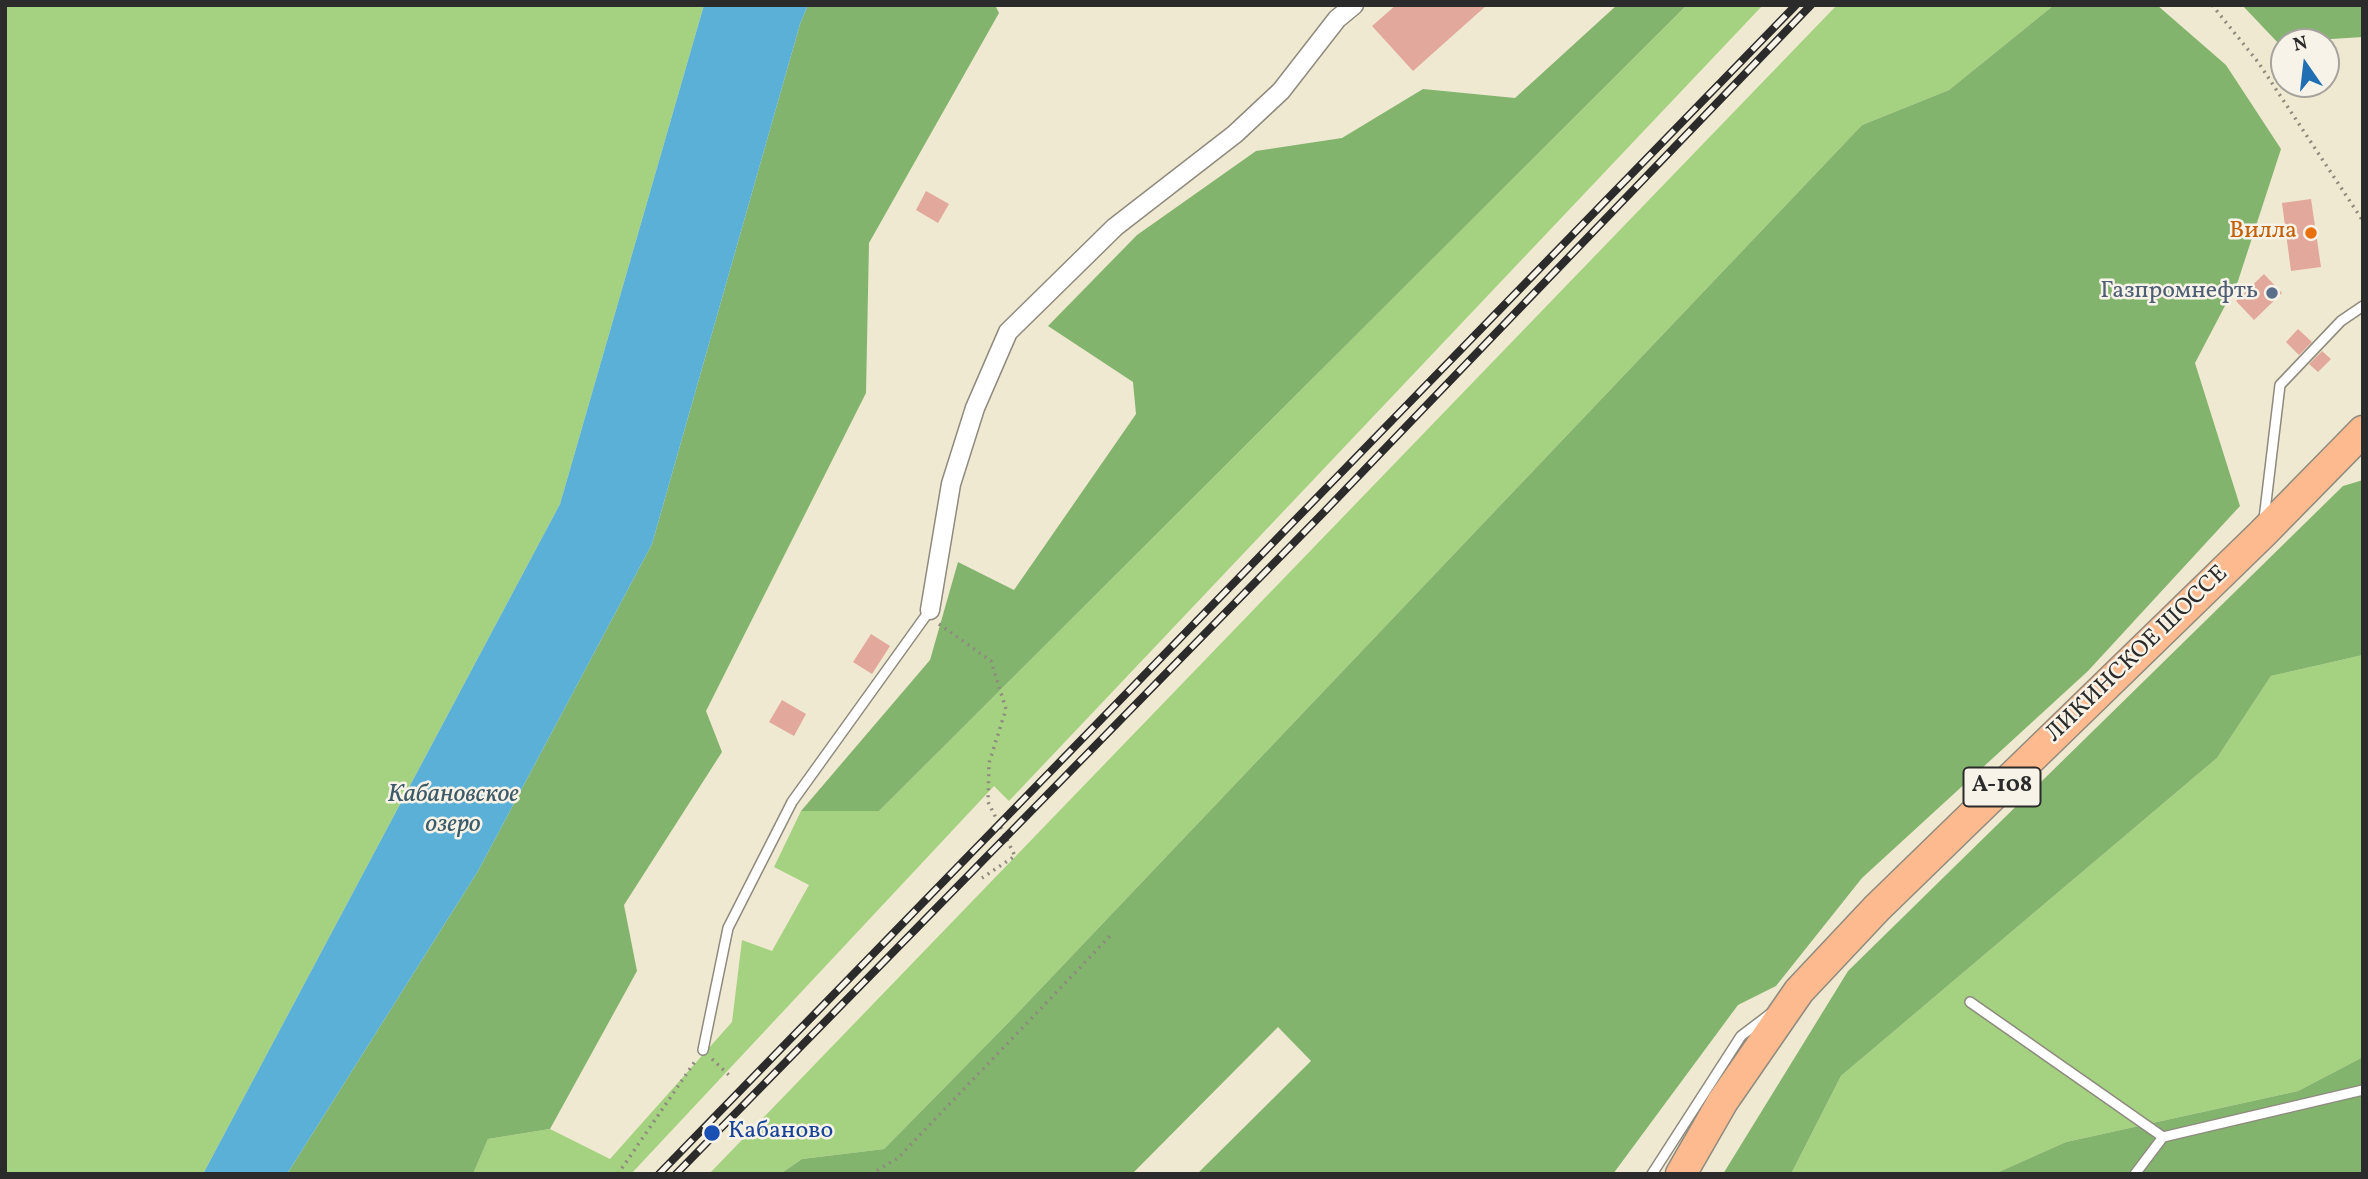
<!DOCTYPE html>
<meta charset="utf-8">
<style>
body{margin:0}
#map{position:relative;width:2368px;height:1179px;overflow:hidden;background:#f0e9d1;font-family:Vollkorn,serif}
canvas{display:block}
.frame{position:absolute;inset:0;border:7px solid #2b2b2b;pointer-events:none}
.north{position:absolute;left:2270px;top:28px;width:70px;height:70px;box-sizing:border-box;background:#f7f3e8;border:2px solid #a5a39c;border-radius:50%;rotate:346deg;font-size:19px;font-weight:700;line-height:28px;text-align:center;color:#2b2b2b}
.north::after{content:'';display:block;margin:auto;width:24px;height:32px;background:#1f6fb2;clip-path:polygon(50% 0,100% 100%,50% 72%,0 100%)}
</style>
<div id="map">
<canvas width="2368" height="1179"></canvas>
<div class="frame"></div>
<div class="north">N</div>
</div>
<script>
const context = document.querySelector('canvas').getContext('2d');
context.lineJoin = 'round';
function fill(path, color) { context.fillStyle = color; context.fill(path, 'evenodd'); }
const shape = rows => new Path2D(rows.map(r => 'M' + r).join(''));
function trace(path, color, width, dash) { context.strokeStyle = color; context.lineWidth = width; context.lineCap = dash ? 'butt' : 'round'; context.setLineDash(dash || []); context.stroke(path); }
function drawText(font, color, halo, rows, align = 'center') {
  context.font = font + ' Vollkorn,serif'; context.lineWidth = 5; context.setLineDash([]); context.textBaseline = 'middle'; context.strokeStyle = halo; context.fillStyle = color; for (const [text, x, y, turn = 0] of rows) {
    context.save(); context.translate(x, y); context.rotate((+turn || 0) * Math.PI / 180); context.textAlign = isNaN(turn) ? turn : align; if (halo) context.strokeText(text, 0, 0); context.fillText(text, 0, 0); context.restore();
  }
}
const green = shape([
 [5,5,704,5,560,504,203,1174,5,1174],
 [1687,5,1763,5,1009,801,994,786,631,1174,473,1174,488,1139,550,1129,610,1159,732,1022,742,940,772,951,809,885,774,867,801,811,879,811],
 [1837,5,2054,5,1949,90,1862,125,1009,1022,884,1149,802,1159,780,1174,709,1174],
 [2363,655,2363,1057,2298,1091,2066,1142,1994,1174,1791,1174,1841,1076,2217,758,2271,676]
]);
const forest = shape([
 [808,5,995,5,999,13,869,243,866,393,706,711,722,752,624,905,637,971,550,1129,488,1139,473,1174,287,1174,478,871,652,544,800,24],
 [1617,5,1687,5,879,811,801,811,930,660,958,562,1014,590,1136,414,1133,382,1048,326,1137,235,1256,151,1342,138,1423,89,1515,98],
 [2054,5,2157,5,2226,65,2281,149,2238,281,2195,363,2240,506,2088,671,1862,878,1776,986,1738,1005,1613,1174,1197,1174,1311,1061,1278,1027,1132,1174,780,1174,802,1159,884,1149,1009,1022,1862,125,1949,90],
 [2242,5,2363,5,2363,37,2284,42,2280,45],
 [2363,480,2363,655,2271,676,2217,758,1841,1076,1791,1174,1723,1174,1848,971,2343,486],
 [2363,1057,2363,1174,1994,1174,2066,1142,2298,1091]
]);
const water = shape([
 [704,5,808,5,800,24,652,544,478,871,287,1174,203,1174,560,504]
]);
const building = shape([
 [1396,5,1487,5,1413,71,1372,26],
 [926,191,949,204,938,223,916,210],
 [2311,199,2321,267,2291,271,2282,203],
 [2264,274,2282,293,2254,320,2236,301],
 [2298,329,2312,342,2299,355,2286,342],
 [2322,351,2331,359,2318,372,2309,364],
 [871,634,890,646,872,674,853,662],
 [782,700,806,714,794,736,769,722]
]);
const path = shape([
 [2212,5,2258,62,2363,221],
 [939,624,991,661,1006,709,989,763,988,802,1015,856,982,878],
 [712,1059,731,1077],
 [618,1174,696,1060],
 [871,1174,898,1158,1112,934]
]);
const service = shape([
 [2264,519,2280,385,2341,321,2363,306],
 [1970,1002,2163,1137,2135,1174],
 [703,1050,728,928,792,802,930,610],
 [2163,1137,2363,1090],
 [1652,1174,1741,1036,1770,1014]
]);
const minor = shape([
 [930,610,951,484,975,408,1008,332,1115,227,1235,134,1281,91,1337,19,1354,5]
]);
const trunk = shape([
 [1681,1174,1723,1101,1799,991,1877,908,2262,534,2363,431]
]);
const rail = shape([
 [659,1174,1796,5],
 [676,1174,1323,513,1811,5]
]);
const markers = [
 [2311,233,7,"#e8710a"],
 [2272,293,7,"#5c6f8a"],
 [712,1133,9,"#1a4fb4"]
];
const shields = [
 [2002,787,77]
];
const shieldNames = [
 ["А-108",2002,787]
];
const foodNames = [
 ["Вилла",2297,233]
];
const serviceNames = [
 ["Газпромнефть",2258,293]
];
const streetNames = [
 ["ЛИКИНСКОЕ ШОССЕ",2138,655,-44]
];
const transitNames = [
 ["Кабаново",728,1133]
];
const waterNames = [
 ["Кабановское",453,796],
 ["озеро",453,826]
];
fill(green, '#a4d280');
fill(forest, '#83b46e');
fill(water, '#5bb0d7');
fill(building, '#e1a89b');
trace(service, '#8e8a7e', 12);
trace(minor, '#8e8a7e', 21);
trace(trunk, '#8e8a7e', 33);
trace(path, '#8e8a7e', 3.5, [2, 5]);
trace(service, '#fff', 9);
trace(minor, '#fff', 18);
trace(trunk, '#fcba8e', 30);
trace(rail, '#2b2b2b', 8);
trace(rail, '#f7f3e8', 5, [16]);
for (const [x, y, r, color] of markers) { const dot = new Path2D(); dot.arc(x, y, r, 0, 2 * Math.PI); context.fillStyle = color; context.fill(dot); trace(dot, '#f7f3e8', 2.5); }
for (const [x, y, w] of shields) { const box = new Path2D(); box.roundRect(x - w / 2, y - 19.5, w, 39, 5); context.fillStyle = '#f7f3e8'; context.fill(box); trace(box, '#2b2b2b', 2); }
drawText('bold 23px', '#2b2b2b', null, shieldNames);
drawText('24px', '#c56008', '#f7f3e8', foodNames, 'right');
drawText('24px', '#4e5e75', '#f7f3e8', serviceNames, 'right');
drawText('24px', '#2b2b2b', '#f7f3e8', streetNames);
drawText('24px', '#164399', '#f7f3e8', transitNames, 'left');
drawText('italic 26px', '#3c5a67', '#f7f3e8', waterNames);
</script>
